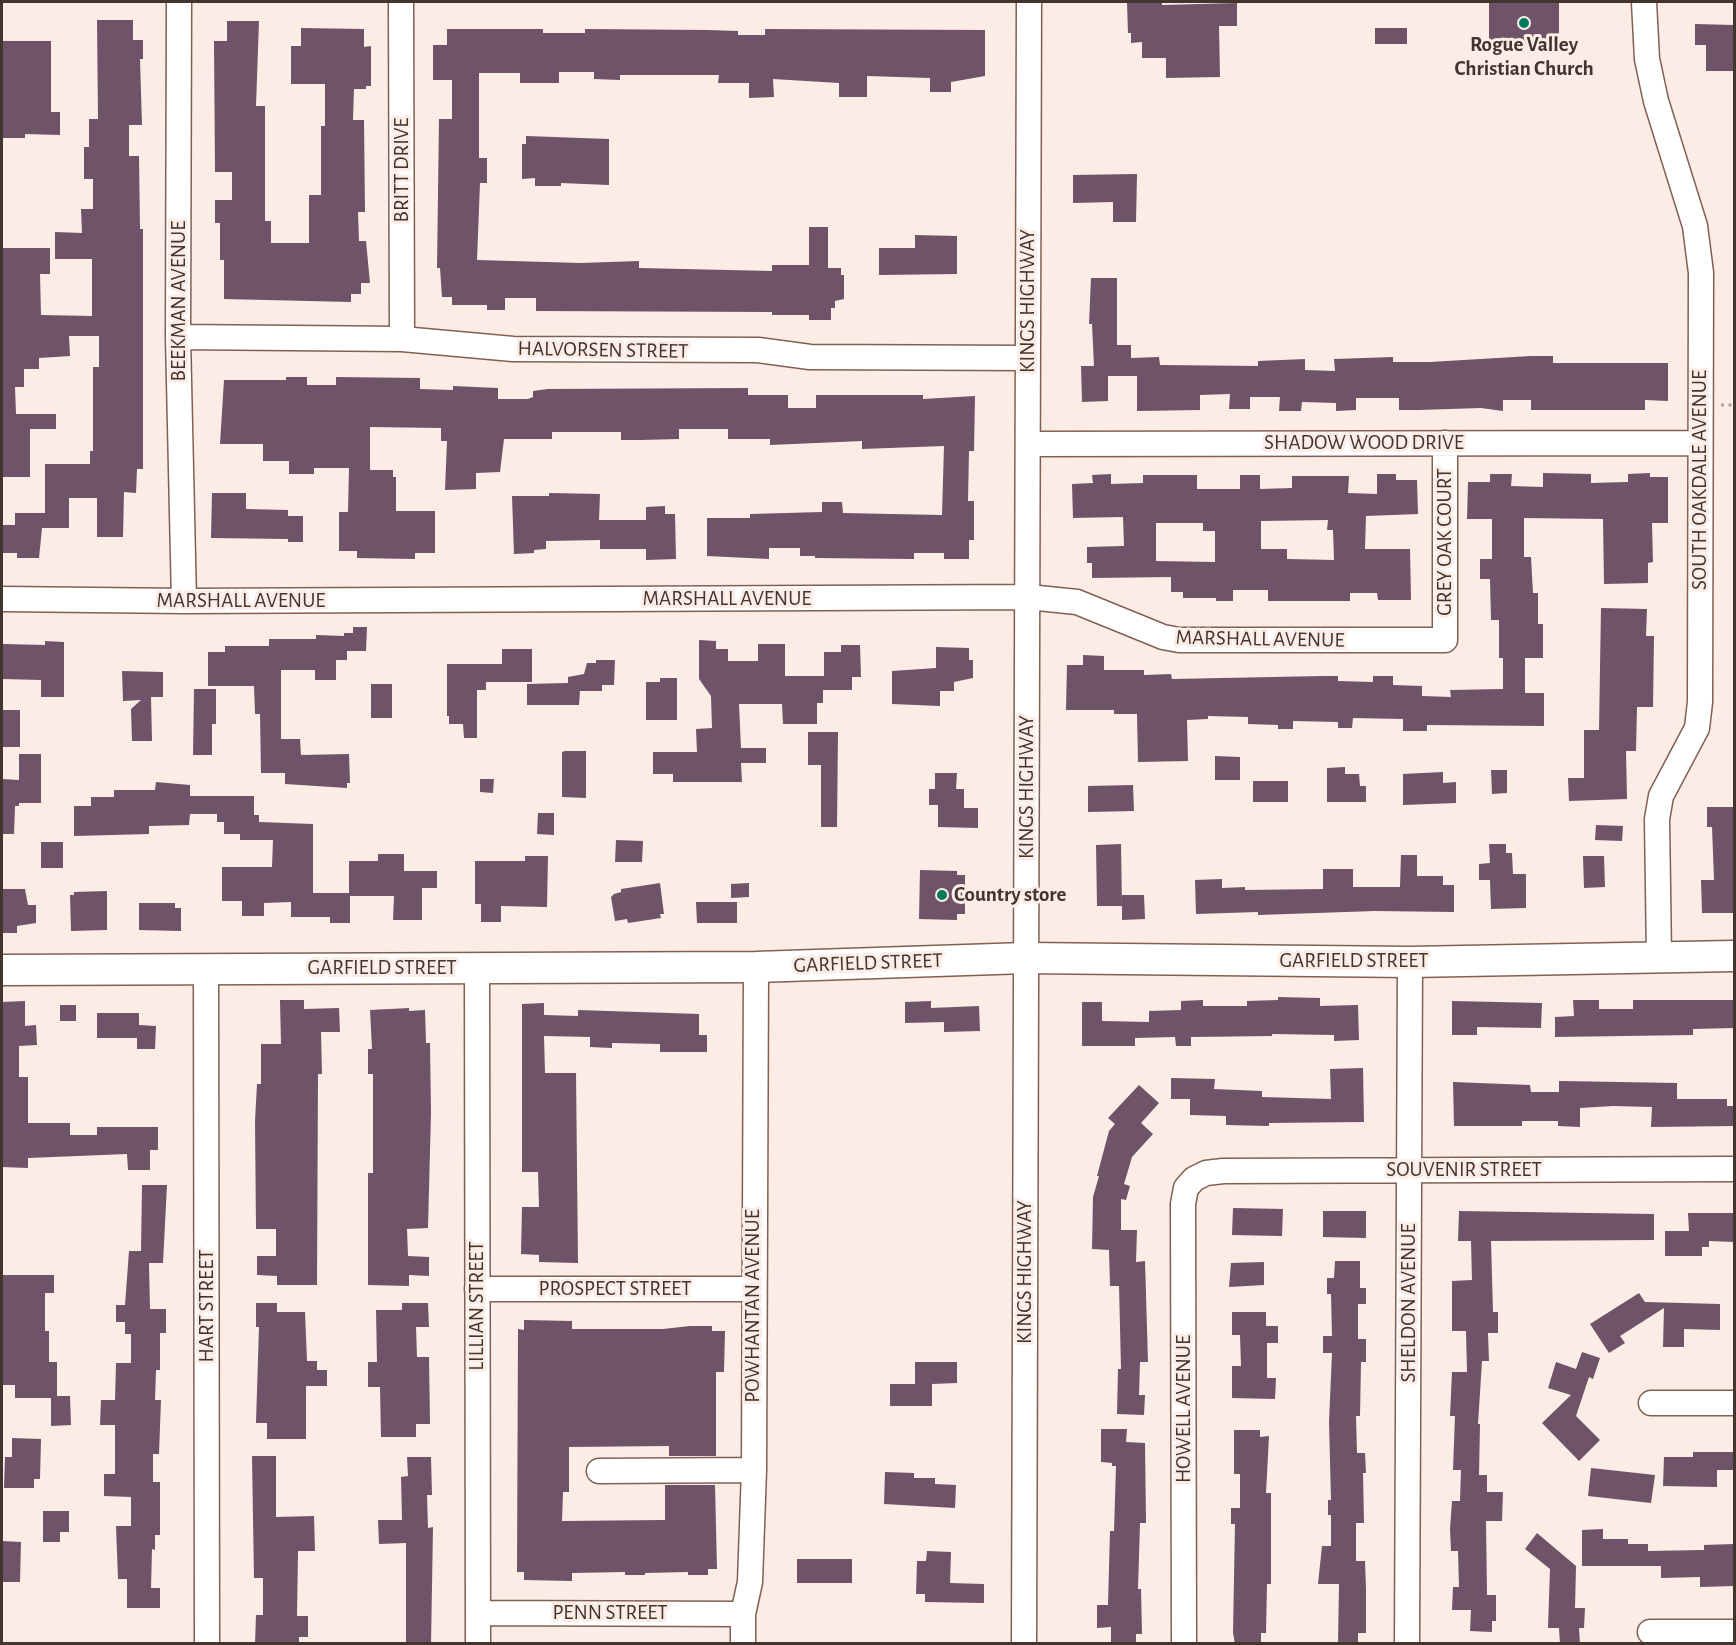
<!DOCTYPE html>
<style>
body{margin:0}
#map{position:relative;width:1736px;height:1645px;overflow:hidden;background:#fbece5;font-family:"Alegreya Sans",sans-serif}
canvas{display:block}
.frame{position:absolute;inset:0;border:3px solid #43342d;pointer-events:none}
</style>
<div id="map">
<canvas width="1736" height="1645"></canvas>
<div class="frame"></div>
</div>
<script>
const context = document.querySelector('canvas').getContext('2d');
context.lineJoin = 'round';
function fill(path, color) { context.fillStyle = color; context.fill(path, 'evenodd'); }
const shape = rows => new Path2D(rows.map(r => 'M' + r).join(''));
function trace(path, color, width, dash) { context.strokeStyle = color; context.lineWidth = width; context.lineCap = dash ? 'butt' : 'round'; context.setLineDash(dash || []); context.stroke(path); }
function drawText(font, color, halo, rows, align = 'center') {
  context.font = font + ' "Alegreya Sans",sans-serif'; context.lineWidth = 6; context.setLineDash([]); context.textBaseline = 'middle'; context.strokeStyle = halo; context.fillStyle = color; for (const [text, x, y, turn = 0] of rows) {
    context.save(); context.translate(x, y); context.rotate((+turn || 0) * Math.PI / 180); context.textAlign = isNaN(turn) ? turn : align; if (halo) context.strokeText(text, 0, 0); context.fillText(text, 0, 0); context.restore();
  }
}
const building = shape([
 [1127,2,1162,2,1162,5,1237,3,1237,26,1219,26,1220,77,1166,78,1166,58,1142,58,1142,42,1131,43,1131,33,1128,33],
 [1489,2,1559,2,1559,44,1489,44],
 [97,20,133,20,133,40,143,40,143,59,140,59,142,125,129,125,129,156,139,156,140,229,143,229,143,469,137,469,136,493,124,492,123,537,97,537,97,498,69,498,69,528,42,528,39,558,17,558,17,553,2,553,2,525,15,525,15,513,45,513,45,464,90,464,90,451,93,451,93,367,99,367,99,336,69,336,70,356,39,358,39,369,24,369,24,387,15,387,16,414,56,414,56,429,30,429,30,477,2,477,2,248,50,248,50,274,40,274,41,315,92,316,92,259,55,259,55,232,82,233,81,209,93,209,93,179,84,179,84,147,89,147,89,119,98,119],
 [227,21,259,21,256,106,265,106,265,221,271,221,271,243,309,243,309,195,321,195,321,126,325,126,325,84,291,84,291,46,301,46,301,28,364,29,364,47,371,46,371,86,366,86,366,89,354,89,353,120,364,120,365,212,358,212,359,241,366,241,370,283,361,283,361,294,351,294,351,302,224,299,224,260,220,260,220,223,215,223,215,200,232,200,232,172,215,172,214,41,227,41],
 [1695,24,1734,25,1734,71,1706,71,1706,45,1695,45],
 [1375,28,1407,28,1407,44,1375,44],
 [447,29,543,29,543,33,585,33,585,29,708,30,738,31,738,35,765,35,765,29,985,30,985,76,951,82,951,92,930,92,930,78,867,76,867,97,839,97,839,83,773,79,774,97,749,98,749,83,718,83,719,75,620,75,620,80,594,79,594,72,559,72,559,83,520,83,520,73,479,73,479,158,487,158,487,183,480,183,477,260,581,263,639,261,639,268,772,271,772,265,809,265,809,227,828,227,828,268,841,268,841,275,844,275,844,299,835,301,835,308,831,308,831,320,809,320,809,315,772,315,772,312,536,311,536,298,505,298,505,310,487,310,487,305,452,305,452,297,442,297,440,268,437,268,439,119,452,119,452,80,433,80,433,45,447,45],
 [2,41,51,41,51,112,60,112,60,135,25,134,25,138,2,138],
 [526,136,609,139,609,185,561,183,561,186,535,186,535,178,522,179,522,144,526,144],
 [1137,174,1136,222,1113,222,1113,202,1073,203,1073,175],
 [915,235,957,236,957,274,879,275,879,248,915,248],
 [1091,278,1117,278,1117,345,1131,345,1131,358,1159,357,1160,365,1258,366,1258,361,1305,359,1305,370,1335,371,1334,359,1393,357,1393,362,1430,362,1531,356,1553,356,1553,363,1668,363,1668,401,1645,400,1645,410,1531,410,1531,400,1503,400,1503,411,1481,408,1418,410,1399,410,1399,398,1356,398,1356,410,1336,411,1336,403,1302,402,1301,411,1279,411,1280,397,1250,397,1250,409,1229,409,1230,394,1200,395,1200,410,1137,411,1137,376,1108,376,1108,401,1082,402,1081,366,1094,366,1092,324,1089,324],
 [286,377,307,377,307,385,336,385,336,377,420,378,420,389,453,390,453,386,498,388,498,399,528,399,533,397,533,391,548,389,748,388,748,395,788,395,788,408,816,408,816,395,923,395,923,399,975,396,974,451,969,451,968,501,974,501,974,540,969,540,969,559,944,559,944,553,914,553,914,559,815,558,815,556,800,556,800,548,769,548,769,559,707,556,707,518,750,518,750,514,822,512,822,502,842,502,843,513,942,515,944,446,862,449,862,441,770,445,770,439,728,439,728,429,679,429,679,439,640,440,621,440,621,432,552,432,552,439,504,439,500,472,476,473,476,489,445,490,447,441,441,441,441,428,370,427,370,470,393,470,393,477,396,477,396,511,435,511,435,553,415,553,415,559,357,558,357,551,339,551,339,512,348,512,349,468,314,468,314,474,289,474,289,461,263,461,263,444,220,444,224,380,286,380],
 [1543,473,1591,474,1591,483,1628,482,1628,474,1650,473,1650,477,1668,477,1668,523,1652,523,1653,562,1648,563,1648,583,1604,584,1603,519,1524,518,1524,557,1531,557,1533,593,1538,593,1538,624,1543,624,1543,658,1525,658,1525,693,1544,693,1544,726,1427,725,1427,731,1403,731,1403,719,1353,718,1352,728,1338,728,1338,722,1293,721,1293,729,1278,729,1278,725,1248,724,1248,717,1208,716,1208,719,1187,720,1188,761,1138,762,1137,714,1114,714,1114,710,1066,710,1067,665,1083,665,1083,655,1104,656,1104,670,1144,670,1144,675,1171,674,1172,679,1324,676,1338,676,1338,681,1373,682,1373,676,1393,676,1393,685,1422,686,1422,696,1451,697,1450,690,1503,689,1503,658,1499,658,1499,620,1491,620,1490,579,1480,579,1480,559,1492,559,1492,519,1467,519,1468,482,1490,482,1490,474,1512,474,1511,486,1543,487],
 [1111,474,1111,484,1143,483,1143,475,1197,475,1197,489,1240,489,1240,475,1260,475,1260,489,1292,488,1292,476,1349,476,1348,493,1377,494,1377,474,1396,474,1396,480,1417,480,1418,514,1366,516,1365,549,1410,549,1411,600,1378,600,1377,593,1350,593,1350,601,1268,601,1268,590,1233,590,1233,601,1216,601,1216,598,1183,598,1183,592,1171,592,1171,577,1092,578,1092,563,1087,563,1087,547,1124,546,1123,517,1073,518,1072,484,1093,483,1092,475],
 [1328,520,1327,530,1333,530,1334,560,1287,559,1287,549,1261,549,1261,521],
 [1156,523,1203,523,1203,531,1215,531,1215,562,1156,561],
 [212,493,246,493,246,509,288,510,288,516,303,516,303,542,288,542,288,539,211,538],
 [549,493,600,494,599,520,646,520,646,507,665,506,665,514,675,514,676,559,646,560,646,549,600,549,600,540,546,541,546,549,534,550,534,553,514,554,512,496,549,496],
 [1601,608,1647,609,1646,636,1654,636,1653,707,1637,707,1636,751,1626,751,1627,799,1569,801,1568,778,1584,778,1584,730,1599,730],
 [353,627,367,627,366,651,347,651,347,660,336,660,336,680,315,680,315,670,281,670,281,739,300,739,301,755,349,754,350,783,347,783,347,788,285,784,285,773,261,773,260,714,255,714,254,686,208,686,208,652,225,652,225,646,269,646,269,639,316,639,316,635,344,636,344,633,353,633],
 [699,640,716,641,716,649,728,649,728,661,758,661,758,644,785,644,785,676,824,676,824,652,841,652,841,645,860,645,861,677,852,677,852,690,823,690,823,703,817,703,817,724,783,724,782,704,739,704,741,748,766,748,766,763,741,763,742,782,673,782,673,774,653,774,653,752,697,752,696,729,712,728,711,696,699,679],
 [45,641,64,642,64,697,41,697,41,680,2,679,3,644,45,645],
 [936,647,969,648,969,660,973,660,973,678,954,682,954,691,940,691,940,706,892,704,892,671,936,668],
 [502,649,532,649,532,682,486,682,486,690,477,690,477,738,464,738,463,724,449,724,449,716,447,716,447,664,502,664],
 [596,660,615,660,614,685,602,685,602,691,580,691,579,705,527,705,527,684,568,683,568,677,584,674,587,663,596,663],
 [122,671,163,672,163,697,151,697,152,741,132,741,131,709,141,700,123,701],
 [660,678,677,678,677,720,646,720,646,682,660,682],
 [371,684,392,684,392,718,371,718],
 [194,689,216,689,216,724,212,724,212,755,193,755],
 [2,710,20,710,20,747,2,747],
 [808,732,838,732,837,827,821,827,821,765,808,765],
 [565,751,586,751,586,798,562,797,562,752],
 [19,754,41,754,41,803,19,803,19,806,15,806,14,834,2,834,2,779,19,780],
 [1215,756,1240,757,1240,780,1215,780],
 [1345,767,1345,774,1359,774,1360,786,1366,786,1366,802,1327,802,1327,768],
 [1491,770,1507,770,1507,793,1492,794],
 [1443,772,1443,783,1456,782,1456,803,1403,805,1403,774],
 [935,773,957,773,956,789,964,789,964,808,978,808,978,828,938,827,938,805,929,805,929,789,935,789],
 [480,779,494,779,493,793,480,792],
 [1253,781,1288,781,1288,802,1253,802],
 [156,782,190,785,190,796,254,796,254,815,259,815,259,822,313,824,313,893,349,893,349,861,378,861,378,854,404,854,404,871,437,871,437,888,422,888,422,920,393,920,394,896,350,896,350,923,330,923,330,917,291,917,291,902,264,903,264,916,242,916,242,901,222,901,222,867,272,867,273,840,240,840,240,834,224,834,224,822,217,822,217,814,190,814,189,825,149,826,149,834,74,836,74,806,91,806,91,797,114,797,114,790,155,790],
 [1133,785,1134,811,1088,812,1088,786],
 [1707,807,1734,807,1734,913,1702,913,1701,880,1714,880,1712,827,1707,827],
 [538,813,554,813,554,835,537,834],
 [1596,825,1623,826,1622,841,1595,840],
 [616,840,643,841,642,862,615,862],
 [41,842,63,842,63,868,41,868],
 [1121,844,1122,906,1097,906,1096,845],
 [1489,844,1506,844,1506,853,1512,853,1513,874,1526,874,1526,908,1491,909,1490,880,1479,880,1479,864,1490,863],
 [1401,855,1417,855,1417,876,1443,876,1443,885,1454,885,1454,912,1375,911,1258,915,1258,912,1196,914,1195,880,1222,879,1222,888,1245,887,1245,890,1323,889,1323,869,1353,869,1353,887,1400,887],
 [525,856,548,856,547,907,501,906,501,922,481,922,481,904,475,904,475,861,525,861],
 [1583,856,1604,856,1605,887,1584,888],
 [920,870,957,871,957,875,965,875,965,914,957,914,957,920,919,919],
 [660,883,664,914,660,914,661,918,628,923,627,919,615,921,611,897,614,894,621,892,621,889],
 [749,883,749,897,731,898,731,884],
 [2,889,25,889,28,905,36,905,36,923,17,926,17,933,2,933],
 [107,891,107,930,71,931,70,895,74,895,74,892],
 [1122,895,1144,895,1145,919,1122,920],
 [696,902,737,902,737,923,697,923],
 [139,903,175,903,175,908,181,908,181,931,139,930],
 [1278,997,1320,998,1320,1006,1358,1005,1359,1040,1334,1041,1334,1035,1272,1034,1272,1036,1191,1037,1191,1046,1176,1046,1175,1037,1135,1038,1135,1046,1082,1046,1082,1002,1102,1002,1102,1021,1149,1022,1149,1011,1181,1010,1181,1001,1203,1000,1203,1006,1247,1006,1247,1001,1278,1000],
 [280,1000,304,1000,304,1009,339,1008,340,1032,321,1032,322,1074,318,1074,317,1285,277,1285,277,1276,257,1275,257,1256,276,1256,276,1229,256,1229,255,1121,257,1084,261,1084,261,1044,281,1044],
 [1573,1000,1599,1000,1599,1009,1633,1009,1633,1000,1734,1000,1734,1028,1693,1029,1693,1035,1555,1037,1555,1017,1574,1016],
 [25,1001,25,1026,36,1025,37,1045,19,1046,19,1077,28,1077,28,1123,70,1123,70,1135,97,1135,97,1127,158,1127,158,1150,150,1150,150,1170,128,1170,127,1154,28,1158,28,1168,2,1167,2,1002],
 [931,1001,931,1008,979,1006,980,1031,944,1032,944,1022,905,1023,905,1002],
 [1452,1001,1542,1003,1541,1028,1477,1027,1477,1035,1452,1035],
 [544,1003,544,1015,578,1016,578,1010,699,1014,699,1035,707,1035,707,1052,660,1052,660,1044,612,1043,612,1048,590,1047,590,1037,544,1036,545,1073,576,1073,578,1263,539,1262,539,1255,521,1254,522,1207,539,1207,538,1172,522,1172,522,1004],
 [60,1005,76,1005,76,1021,60,1021],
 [409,1008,409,1011,425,1010,426,1043,430,1043,431,1113,428,1228,407,1229,408,1256,429,1257,429,1276,409,1275,409,1286,368,1285,368,1173,373,1173,373,1074,368,1074,368,1049,372,1049,370,1010],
 [97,1013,139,1013,139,1025,156,1026,155,1049,137,1049,137,1038,97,1038],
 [1363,1068,1364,1122,1269,1123,1269,1126,1226,1125,1226,1116,1190,1115,1190,1099,1171,1099,1171,1078,1215,1079,1214,1089,1262,1091,1262,1097,1331,1099,1330,1069],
 [1559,1081,1677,1083,1677,1099,1727,1099,1727,1106,1734,1106,1734,1126,1651,1127,1652,1107,1613,1106,1580,1108,1580,1127,1558,1126,1558,1121,1522,1121,1522,1126,1454,1126,1453,1082,1530,1085,1531,1092,1559,1092],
 [1139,1085,1159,1103,1141,1123,1153,1134,1132,1157,1124,1184,1130,1186,1126,1200,1121,1199,1121,1230,1137,1230,1136,1262,1145,1261,1148,1362,1140,1362,1139,1395,1145,1395,1144,1415,1117,1414,1118,1369,1121,1369,1119,1286,1110,1286,1109,1250,1092,1249,1093,1197,1099,1176,1097,1176,1109,1131,1115,1124,1108,1118],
 [142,1185,167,1185,163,1263,149,1263,150,1309,166,1309,166,1333,160,1333,160,1370,156,1370,155,1400,161,1400,159,1454,153,1454,153,1482,160,1482,160,1535,155,1535,155,1550,152,1549,151,1588,160,1588,160,1608,127,1608,127,1579,118,1579,116,1526,131,1526,131,1497,104,1496,104,1474,115,1474,115,1425,100,1425,101,1400,115,1400,116,1363,131,1363,131,1334,125,1334,125,1322,116,1322,116,1305,125,1305,129,1251,141,1251],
 [1233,1208,1283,1209,1282,1236,1232,1235],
 [1323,1211,1366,1211,1366,1238,1323,1237],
 [1459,1211,1654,1214,1654,1240,1491,1241,1493,1312,1498,1312,1498,1333,1488,1333,1489,1361,1482,1361,1478,1424,1480,1424,1479,1475,1487,1475,1487,1492,1503,1492,1502,1521,1486,1521,1487,1595,1496,1595,1496,1621,1492,1621,1492,1632,1470,1631,1471,1610,1452,1610,1453,1587,1459,1587,1458,1551,1451,1551,1450,1529,1452,1501,1460,1501,1461,1470,1453,1470,1455,1416,1450,1416,1452,1372,1467,1372,1466,1331,1452,1331,1452,1281,1472,1280,1471,1241,1458,1241],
 [1688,1213,1734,1213,1734,1242,1709,1241,1709,1247,1702,1247,1702,1256,1665,1256,1665,1231,1689,1231],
 [1335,1261,1360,1261,1360,1288,1366,1288,1366,1304,1358,1304,1358,1339,1366,1339,1366,1362,1361,1362,1360,1416,1356,1416,1357,1453,1365,1453,1366,1473,1363,1473,1364,1523,1356,1523,1356,1561,1365,1561,1366,1589,1366,1633,1358,1633,1358,1644,1338,1644,1339,1584,1318,1584,1322,1546,1331,1546,1331,1515,1328,1515,1328,1500,1331,1500,1329,1422,1332,1353,1323,1353,1323,1336,1332,1336,1331,1294,1327,1294,1327,1278,1334,1278],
 [1264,1262,1264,1285,1229,1287,1231,1263],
 [2,1275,54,1275,54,1293,45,1293,45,1331,49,1331,49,1362,57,1362,57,1396,70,1396,71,1425,51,1426,51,1398,15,1398,15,1385,2,1385],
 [1639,1293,1645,1302,1720,1304,1720,1330,1684,1329,1684,1347,1663,1347,1664,1308,1620,1336,1625,1343,1609,1353,1590,1324],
 [256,1303,277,1303,277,1312,305,1312,307,1361,317,1361,317,1370,327,1370,327,1386,306,1386,306,1439,267,1439,267,1423,256,1423,259,1327,256,1327],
 [402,1303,428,1303,429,1327,416,1327,417,1357,429,1357,430,1424,416,1424,416,1437,381,1437,380,1387,368,1387,368,1362,377,1362,376,1310,402,1310],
 [1232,1312,1266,1312,1266,1326,1278,1326,1278,1343,1267,1343,1267,1378,1276,1378,1275,1399,1232,1398,1232,1366,1241,1366,1240,1335,1232,1335],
 [524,1320,572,1321,572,1329,663,1329,690,1326,712,1326,712,1331,725,1331,724,1372,716,1372,716,1456,669,1456,669,1446,569,1447,569,1492,563,1492,562,1521,665,1520,665,1485,715,1485,717,1569,708,1569,708,1575,688,1575,688,1572,645,1573,645,1575,625,1575,625,1572,572,1573,572,1581,524,1580,524,1572,517,1572,518,1329,524,1330],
 [1582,1352,1600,1358,1593,1379,1589,1377,1576,1416,1600,1440,1579,1461,1542,1423,1571,1395,1548,1388,1556,1362,1576,1369],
 [915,1362,957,1362,957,1383,932,1384,932,1406,890,1406,890,1384,915,1384],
 [1101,1429,1127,1429,1126,1442,1145,1443,1146,1523,1140,1523,1138,1589,1141,1589,1142,1634,1136,1634,1136,1644,1111,1644,1111,1627,1097,1628,1097,1605,1108,1605,1110,1531,1114,1531,1116,1466,1112,1466,1112,1463,1101,1462],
 [1234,1430,1260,1430,1260,1437,1269,1436,1266,1493,1271,1493,1271,1584,1267,1584,1266,1633,1261,1633,1261,1644,1235,1644,1233,1633,1235,1524,1231,1524,1231,1508,1240,1508,1240,1474,1234,1474],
 [12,1438,41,1439,40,1479,34,1479,34,1488,4,1488,5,1457,12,1457],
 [1693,1452,1734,1452,1734,1470,1717,1470,1717,1487,1663,1486,1664,1457,1693,1457],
 [252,1456,276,1456,276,1517,314,1516,315,1551,298,1551,297,1616,308,1616,308,1637,299,1637,299,1644,255,1644,256,1615,263,1615,263,1578,254,1578],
 [407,1457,431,1457,432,1495,427,1495,428,1528,433,1527,431,1644,406,1644,406,1543,379,1544,378,1520,402,1520,401,1477,408,1476],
 [1591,1468,1655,1475,1651,1503,1588,1496],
 [885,1472,914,1473,914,1478,935,1478,935,1484,956,1485,955,1508,884,1504],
 [43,1511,69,1511,69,1532,60,1532,60,1542,43,1542],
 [1603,1529,1603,1539,1628,1539,1628,1544,1648,1544,1648,1551,1704,1550,1704,1545,1734,1544,1734,1586,1700,1587,1700,1577,1661,1578,1661,1566,1582,1566,1582,1530],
 [1537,1533,1576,1566,1575,1608,1585,1608,1584,1628,1579,1628,1580,1644,1560,1644,1559,1628,1548,1628,1550,1569,1525,1549],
 [2,1541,21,1542,20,1582,2,1582],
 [927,1551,951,1552,950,1583,984,1584,984,1603,925,1602,925,1594,916,1594,917,1561,926,1561],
 [797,1559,852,1559,852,1583,797,1583]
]);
const path = shape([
 [1721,405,1734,405]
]);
const minor = shape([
 [179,2,178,337,184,601],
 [401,2,402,339],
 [1644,2,1647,59,1656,101,1695,226,1701,273,1700,702,1697,728,1661,796,1657,819,1659,957],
 [178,337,402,339,513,349,758,350,810,357,1028,358],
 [1028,444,1700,443],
 [2,599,184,601,1028,597,1077,602,1163,637,1179,640,1445,640,1445,443],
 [477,967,478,1644],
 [206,969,207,1644],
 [477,1289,752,1289],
 [1651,1403,1734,1403],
 [599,1471,754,1470],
 [478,1613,743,1614],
 [1650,1632,1734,1632],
 [743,1644,743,1614,750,1582,754,1470,756,967],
 [1024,1644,1029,2],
 [1184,1644,1183,1204,1186,1188,1194,1179,1206,1173,1223,1171,1734,1169],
 [1407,1644,1410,962]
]);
const major = shape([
 [2,970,756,967,1026,958,1410,962,1734,956]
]);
const markers = [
 [1524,23,6,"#007c5b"],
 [942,895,6,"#007c5b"]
];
const poiNames = [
 ["Rogue Valley",1524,45],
 ["Christian Church",1524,69],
 ["Country store",954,895,"left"]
];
const streetNames = [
 ["BRITT DRIVE",402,170,-90],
 ["BEEKMAN AVENUE",179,301,-90],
 ["KINGS HIGHWAY",1028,301,-90],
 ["HALVORSEN STREET",603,350,1],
 ["SHADOW WOOD DRIVE",1364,443],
 ["SOUTH OAKDALE AVENUE",1700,480,-90],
 ["GREY OAK COURT",1445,542,-90],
 ["MARSHALL AVENUE",727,599],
 ["MARSHALL AVENUE",241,601],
 ["MARSHALL AVENUE",1260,639,1],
 ["KINGS HIGHWAY",1027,787,-90],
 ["GARFIELD STREET",1354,961],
 ["GARFIELD STREET",868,963,-2],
 ["GARFIELD STREET",382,968],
 ["SOUVENIR STREET",1464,1170],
 ["KINGS HIGHWAY",1025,1272,-90],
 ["PROSPECT STREET",615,1289],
 ["SHELDON AVENUE",1409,1303,-90],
 ["HART STREET",207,1306,-90],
 ["LILLIAN STREET",477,1306,-90],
 ["POWHANTAN AVENUE",753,1306,-90],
 ["HOWELL AVENUE",1184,1409,-90],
 ["PENN STREET",610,1613]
];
fill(building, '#6e5369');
trace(minor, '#816052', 27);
trace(major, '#816052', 33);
trace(path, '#ae9f98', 3, [3, 4.5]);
trace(minor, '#fff', 24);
trace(major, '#fff', 30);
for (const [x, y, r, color] of markers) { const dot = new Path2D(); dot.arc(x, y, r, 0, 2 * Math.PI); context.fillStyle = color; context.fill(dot); trace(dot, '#fbece5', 2); }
drawText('bold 21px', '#43342d', '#fbece5', poiNames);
drawText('21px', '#43342d', '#fbece5', streetNames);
</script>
